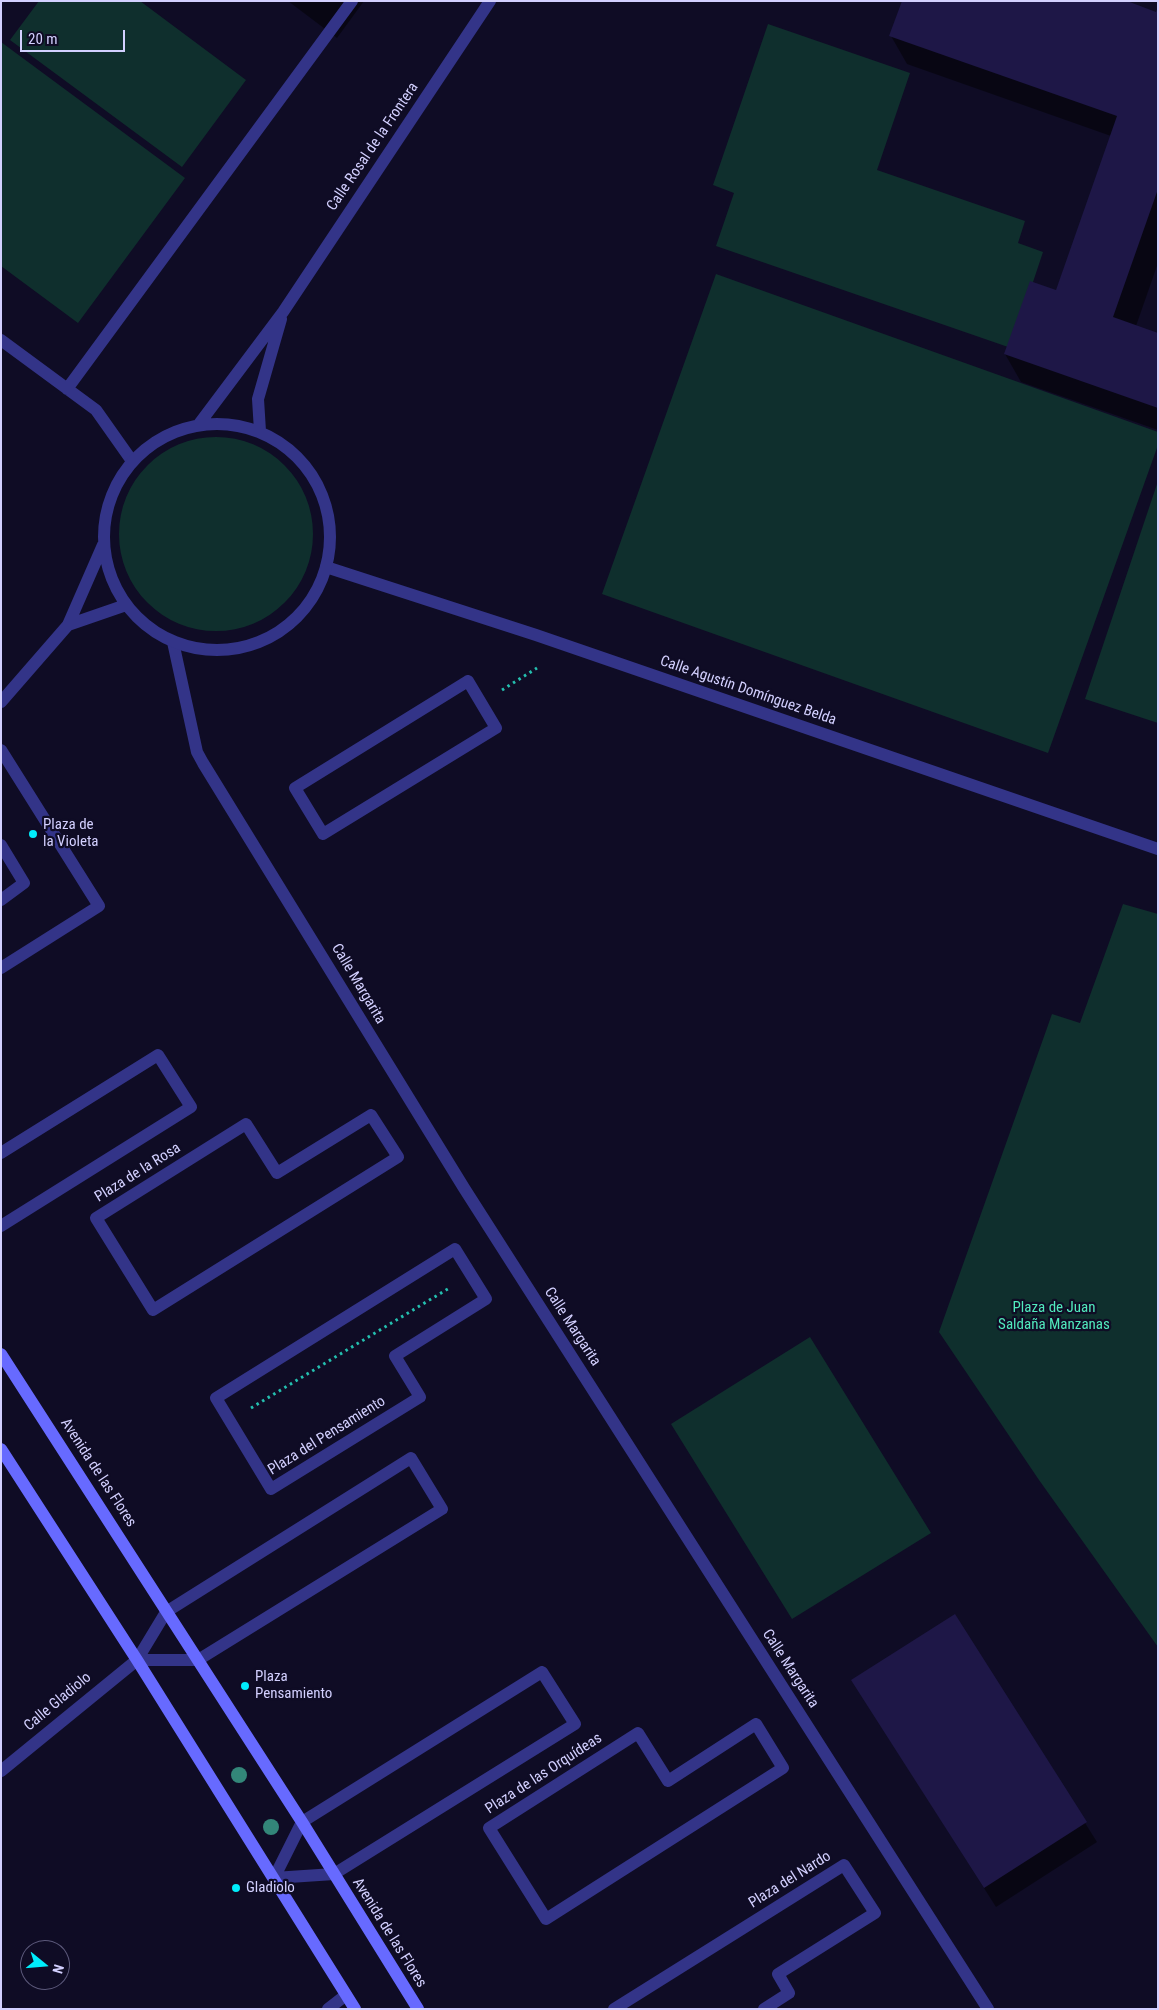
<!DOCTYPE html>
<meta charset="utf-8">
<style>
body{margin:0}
#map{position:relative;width:1159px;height:2010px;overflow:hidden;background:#0f0c25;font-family:"Roboto Condensed",sans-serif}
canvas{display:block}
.frame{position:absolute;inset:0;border:2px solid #d3d0ff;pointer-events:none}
.north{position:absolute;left:20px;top:1940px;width:50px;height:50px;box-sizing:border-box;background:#0f0c25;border:1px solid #5d5a7c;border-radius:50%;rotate:107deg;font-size:14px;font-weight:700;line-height:20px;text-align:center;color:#d3d0ff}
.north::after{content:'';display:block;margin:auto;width:18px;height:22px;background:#00edfb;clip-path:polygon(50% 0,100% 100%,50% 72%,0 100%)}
.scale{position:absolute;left:20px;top:30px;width:105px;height:22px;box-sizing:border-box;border:2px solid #d3d0ff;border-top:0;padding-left:6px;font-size:15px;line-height:18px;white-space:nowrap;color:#d3d0ff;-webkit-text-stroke:4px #0f0c25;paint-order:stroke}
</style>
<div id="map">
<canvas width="1159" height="2010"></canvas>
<div class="frame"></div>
<div class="north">N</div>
<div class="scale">20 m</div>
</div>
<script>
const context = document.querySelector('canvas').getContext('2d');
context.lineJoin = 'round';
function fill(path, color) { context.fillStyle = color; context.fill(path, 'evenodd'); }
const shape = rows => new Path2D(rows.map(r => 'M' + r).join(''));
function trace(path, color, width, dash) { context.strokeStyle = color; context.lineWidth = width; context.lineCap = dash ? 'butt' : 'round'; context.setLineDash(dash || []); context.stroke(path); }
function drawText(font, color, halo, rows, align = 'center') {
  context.font = font + ' "Roboto Condensed",sans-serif'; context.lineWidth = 4.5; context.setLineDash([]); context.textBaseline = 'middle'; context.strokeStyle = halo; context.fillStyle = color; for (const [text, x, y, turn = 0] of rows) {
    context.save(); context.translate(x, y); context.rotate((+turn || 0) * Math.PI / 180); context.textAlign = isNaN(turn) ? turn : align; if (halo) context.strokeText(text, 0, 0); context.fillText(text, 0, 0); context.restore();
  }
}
const green = shape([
 [39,1,140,1,246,80,182,167,10,40],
 [768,24,910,73,877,170,1025,221,1018,243,1043,252,1011,348,716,246,734,193,713,185],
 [1,42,185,178,78,323,1,266],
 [716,274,1158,432,1158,445,1048,753,602,594],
 '119 534a97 97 0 1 1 194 0a97 97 0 1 1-194 0Z',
 [1158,481,1158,723,1085,699],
 [1123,904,1158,914,1158,1647,1039,1480,939,1332,1052,1014,1080,1023],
 [810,1337,931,1533,792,1619,671,1424]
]);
const shadow = shape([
 [288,1,364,1,337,38],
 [1158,10,1158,263,1136,326,1158,334,1158,430,1021,382,1005,354,1056,291,1111,136,907,64,891,36,1157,13],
 [955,1615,1097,1842,996,1907,864,1699]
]);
const building = shape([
 [902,1,1127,1,1156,12,1158,7,1158,189,1113,317,1158,333,1158,408,1004,354,1030,281,1056,290,1117,116,889,36],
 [955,1614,1087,1822,984,1888,851,1680]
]);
const path = shape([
 [502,690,537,668],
 [251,1408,451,1287]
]);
const service = shape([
 [1,845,24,883,1,900]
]);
const pedestrian = shape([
 [468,681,496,728,323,834,295,788,468,681],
 [1,750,99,906,1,968],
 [371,1115,398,1157,153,1310,96,1218,246,1124,277,1173,371,1115],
 [455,1249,486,1299,395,1356,420,1397,271,1489,216,1398,455,1249],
 [756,1724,783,1768,546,1919,489,1828,638,1733,668,1781,756,1724],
 [614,2009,844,1865,875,1913,778,1974,789,1993,764,2009]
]);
const minor = shape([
 [1,340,96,410,132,461],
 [67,389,352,1],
 [326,567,536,635,1158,849],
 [173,642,197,752,203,763,464,1188,988,2009],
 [1,1153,158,1055,191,1107,1,1226],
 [542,1672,575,1724,334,1874,274,1878,302,1822,542,1672],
 [1,1771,137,1660,166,1612,411,1458,442,1509,198,1660,137,1660],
 [328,2009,346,1995]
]);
const tertiary = shape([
 '104 537a113 113 0 1 1 226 0a113 113 0 1 1-226 0Z',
 [199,424,283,312,490,1],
 [260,431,258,399,281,319],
 [68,625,126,605],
 [1,702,68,625,103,545]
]);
const secondary = shape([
 [1,1354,302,1822,418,2009],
 [1,1449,137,1660,355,2009]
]);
const trees = [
 [239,1775],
 [271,1827]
];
const markers = [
 [33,834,5,"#00edfb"],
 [245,1686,5,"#00edfb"],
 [236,1888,5,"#00edfb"]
];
const streetNames = [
 ["Calle Rosal de la Frontera",373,147,-56],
 ["Calle Agustín Domínguez Belda",748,691,19],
 ["Calle Margarita",358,984,59],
 ["Plaza de la Rosa",138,1173,-32],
 ["Calle Margarita",572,1327,57],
 ["Plaza del Pensamiento",327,1436,-32],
 ["Avenida de las Flores",98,1473,57],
 ["Calle Margarita",790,1669,57],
 ["Calle Gladiolo",58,1702,-40],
 ["Plaza de las Orquídeas",544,1774,-33],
 ["Plaza del Nardo",790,1880,-32],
 ["Avenida de las Flores",389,1933,58]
];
const poiNames = [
 ["Plaza de",43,825],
 ["la Violeta",43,842],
 ["Plaza",255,1677],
 ["Pensamiento",255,1694],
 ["Gladiolo",246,1888]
];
const parkNames = [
 ["Plaza de Juan",1054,1308],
 ["Saldaña Manzanas",1054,1325]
];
fill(green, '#0f2f2d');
fill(shadow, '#0007');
fill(building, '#1e1747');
trace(path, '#24bfaf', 3, [2.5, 4]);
trace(service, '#333488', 12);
trace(pedestrian, '#333488', 12);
trace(minor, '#333488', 12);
trace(tertiary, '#333488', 12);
trace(secondary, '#676aff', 12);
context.fillStyle = '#338679';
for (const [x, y] of trees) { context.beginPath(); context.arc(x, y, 8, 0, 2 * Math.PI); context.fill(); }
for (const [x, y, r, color] of markers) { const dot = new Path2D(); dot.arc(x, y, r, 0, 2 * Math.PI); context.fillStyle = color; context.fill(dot); trace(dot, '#0f0c25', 2); }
drawText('15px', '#d3d0ff', '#0f0c25', streetNames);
drawText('15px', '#d3d0ff', '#0f0c25', poiNames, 'left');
drawText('15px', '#51eabd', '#0f0c25', parkNames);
</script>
